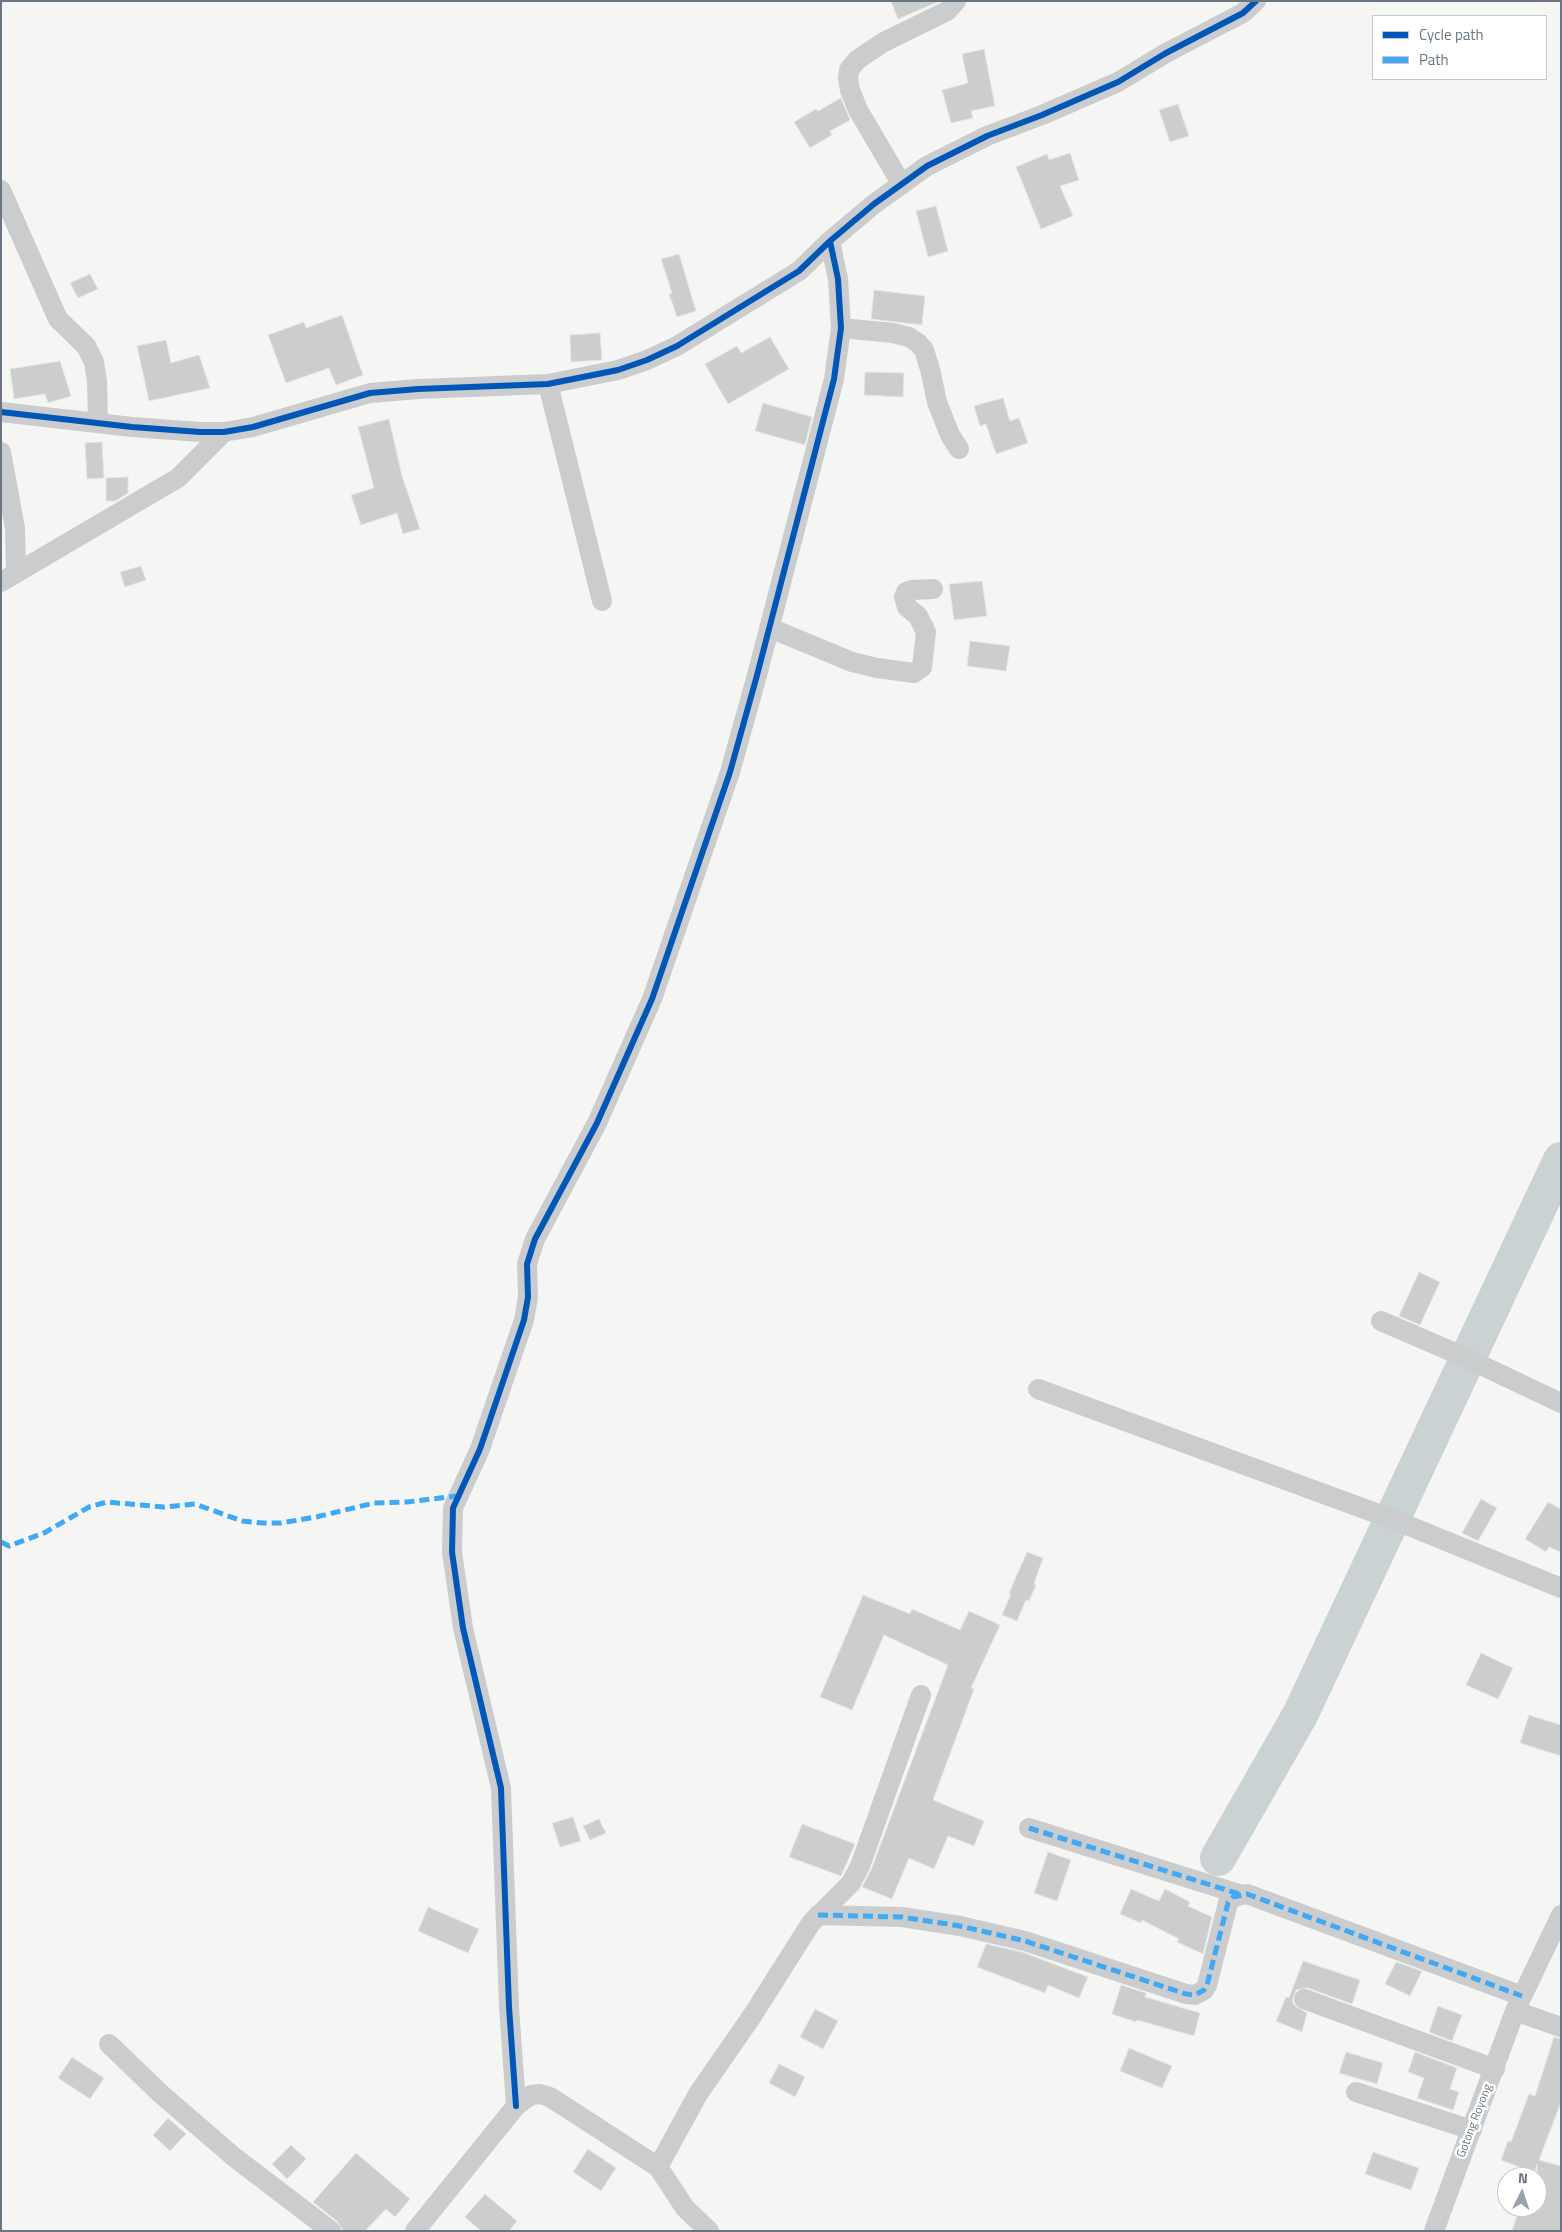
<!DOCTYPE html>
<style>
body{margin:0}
#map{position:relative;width:1562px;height:2232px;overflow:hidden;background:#f5f5f4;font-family:"Titillium Web",sans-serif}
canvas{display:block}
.frame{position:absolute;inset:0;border:2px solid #677682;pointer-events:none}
.legend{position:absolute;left:1372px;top:15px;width:175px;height:65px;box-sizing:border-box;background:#fff;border:1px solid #c2c8cd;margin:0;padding:6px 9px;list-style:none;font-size:15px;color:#677682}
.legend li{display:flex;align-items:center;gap:10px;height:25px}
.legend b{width:25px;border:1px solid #c2c8cd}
.north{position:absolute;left:1497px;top:2167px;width:50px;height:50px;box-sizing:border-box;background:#fff;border:1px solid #c2c8cd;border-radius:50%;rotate:4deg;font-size:14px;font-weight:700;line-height:20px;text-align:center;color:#677682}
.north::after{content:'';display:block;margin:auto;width:18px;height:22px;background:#99a2aa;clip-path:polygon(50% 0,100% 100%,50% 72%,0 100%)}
</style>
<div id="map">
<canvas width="1562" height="2232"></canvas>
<div class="frame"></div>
<ul class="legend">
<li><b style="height:6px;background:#0057b8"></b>Cycle path</li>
<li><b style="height:6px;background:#3fa9f5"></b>Path</li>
</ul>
<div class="north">N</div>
</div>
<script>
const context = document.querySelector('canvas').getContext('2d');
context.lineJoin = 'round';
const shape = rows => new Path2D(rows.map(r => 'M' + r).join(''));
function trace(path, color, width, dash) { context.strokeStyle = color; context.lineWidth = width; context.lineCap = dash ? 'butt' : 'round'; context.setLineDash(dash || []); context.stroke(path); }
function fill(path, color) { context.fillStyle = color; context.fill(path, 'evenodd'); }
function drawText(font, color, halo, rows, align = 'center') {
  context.font = font + ' "Titillium Web",sans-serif'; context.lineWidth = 5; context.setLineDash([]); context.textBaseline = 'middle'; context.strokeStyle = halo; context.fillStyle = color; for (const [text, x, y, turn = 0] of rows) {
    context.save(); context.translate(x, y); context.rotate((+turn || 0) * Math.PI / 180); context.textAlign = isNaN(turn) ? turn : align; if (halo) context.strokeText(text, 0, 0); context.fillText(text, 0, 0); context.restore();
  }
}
const river = shape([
 [1218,1858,1300,1715,1561,1160]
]);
const building = shape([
 [891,1,940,1,898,19,891,1],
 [984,49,995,106,971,111,973,118,951,123,942,90,968,83,962,54,984,49],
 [841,98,850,120,830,131,832,135,810,148,794,122,816,109,818,111,841,98],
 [1178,104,1189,136,1170,142,1159,110,1178,104],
 [1070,153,1079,180,1060,186,1073,216,1041,229,1016,167,1047,154,1049,160,1070,153],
 [936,206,948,251,928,257,916,211,936,206],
 [679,254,696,311,677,317,669,294,672,293,661,259,679,254],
 [90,274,98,289,78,298,70,283,90,274],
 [874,290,925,296,922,325,871,319,874,290],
 [342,315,363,375,336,385,329,368,286,383,268,335,304,322,306,328,342,315],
 [600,333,602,360,571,362,570,335,600,333],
 [770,337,789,369,728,404,705,364,737,346,741,353,770,337],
 [166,340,171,363,199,355,210,388,149,401,137,346,166,340],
 [60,361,71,396,48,403,45,394,14,399,10,369,60,361],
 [865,372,904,373,903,397,864,395,865,372],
 [1003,398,1010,421,1019,418,1028,443,996,454,986,424,980,426,974,406,1003,398],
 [763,403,812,417,805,445,755,431,763,403],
 [389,419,402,476,420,529,403,534,397,513,361,525,351,495,374,488,358,427,389,419],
 [102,442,104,478,87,479,85,443,102,442],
 [128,477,128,493,115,501,106,501,106,478,128,477],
 [141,566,146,580,125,587,120,572,141,566],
 [982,581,987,616,954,620,949,584,982,581],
 [970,641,1010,646,1006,671,967,666,970,641],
 [1419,1272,1440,1282,1420,1325,1399,1316,1419,1272],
 [1481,1499,1497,1508,1478,1541,1462,1533,1481,1499],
 [1548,1502,1561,1509,1561,1552,1549,1547,1546,1552,1525,1539,1548,1502],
 [1027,1552,1043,1558,1034,1584,1036,1585,1029,1601,1026,1600,1017,1621,1002,1615,1011,1594,1009,1593,1027,1552],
 [863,1595,910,1614,912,1609,960,1630,969,1611,1000,1625,971,1688,974,1689,933,1800,984,1821,974,1846,948,1836,934,1869,909,1858,892,1899,862,1887,871,1870,948,1665,884,1635,852,1710,820,1697,863,1595],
 [1481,1653,1513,1668,1498,1699,1466,1685,1481,1653],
 [1529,1715,1561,1725,1561,1756,1520,1743,1529,1715],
 [573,1817,581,1841,560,1847,552,1823,573,1817],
 [599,1819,606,1833,590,1840,583,1826,599,1819],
 [802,1824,855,1844,841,1876,789,1857,802,1824],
 [1048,1852,1071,1860,1057,1901,1034,1893,1048,1852],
 [1131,1889,1159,1901,1165,1889,1190,1902,1188,1906,1212,1917,1203,1954,1177,1942,1179,1939,1142,1920,1141,1923,1120,1914,1131,1889],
 [428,1907,479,1929,468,1953,418,1931,428,1907],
 [986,1944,1022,1952,1088,1977,1079,1998,1048,1985,1045,1993,977,1967,986,1944],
 [1303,1961,1360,1980,1352,2004,1308,1988,1296,1990,1292,2001,1295,2006,1307,2013,1302,2032,1276,2021,1286,1997,1289,1998,1303,1961],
 [1396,1962,1422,1971,1410,1996,1385,1984,1396,1962],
 [1121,1985,1146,1993,1145,1997,1200,2013,1194,2036,1137,2020,1136,2022,1112,2014,1121,1985],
 [1438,2006,1462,2015,1452,2041,1429,2032,1438,2006],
 [815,2009,838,2021,823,2049,800,2037,815,2009],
 [1554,2037,1561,2039,1561,2102,1539,2160,1561,2166,1561,2231,1512,2231,1520,2207,1537,2207,1537,2164,1534,2173,1501,2160,1508,2141,1511,2142,1529,2094,1535,2096,1554,2037],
 [1129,2048,1172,2066,1162,2088,1120,2071,1129,2048],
 [1346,2052,1383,2063,1377,2084,1339,2073,1346,2052],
 [1415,2052,1457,2068,1450,2089,1459,2092,1453,2110,1417,2098,1424,2078,1408,2072,1415,2052],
 [72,2057,104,2078,90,2099,58,2078,72,2057],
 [779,2064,805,2077,795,2097,769,2083,779,2064],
 [168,2118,186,2134,170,2151,153,2135,168,2118],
 [291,2145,306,2159,287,2179,272,2164,291,2145],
 [588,2149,616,2168,601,2191,573,2172,588,2149],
 [1373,2152,1419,2168,1411,2190,1365,2174,1373,2152],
 [356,2153,410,2199,395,2217,386,2209,365,2231,343,2231,338,2222,313,2202,356,2153],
 [485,2194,517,2221,509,2231,481,2231,465,2217,485,2194]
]);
const minor = shape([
 [901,183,858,110,850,90,848,78,849,70,857,60,882,43,947,11,956,1],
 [1,190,58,319,86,346,94,362,97,381,98,422],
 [841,328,893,333,909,337,918,343,924,350,930,369,937,402,950,435,959,449],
 [548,384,602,601],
 [1,412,132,427,200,432,224,432,253,427,370,393,418,389,548,384,618,370,647,360,677,346,799,271,830,241,874,204,927,166,987,136,1042,115,1118,82,1166,53,1243,13,1256,1],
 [1,452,15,528,16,573],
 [1,582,178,478,224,432],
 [770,628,852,662,877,668,914,673,922,667,926,632,918,616,907,607,904,597,906,592,912,590,933,589],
 [1381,1321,1462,1356,1561,1403],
 [1038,1389,1392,1519,1561,1588],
 [1029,1828,1239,1894],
 [818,1915,902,1917,960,1926,1025,1941,1186,1994,1195,1995,1204,1990,1207,1985,1228,1903,1233,1897,1247,1894,1522,1996],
 [1304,1999,1495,2069],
 [1515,2011,1561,2027],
 [109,2044,161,2094,234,2157,331,2231],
 [1356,2092,1472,2130],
 [516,2106,509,2007,501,1788,463,1628,452,1552,453,1508,480,1449,524,1320,528,1297,527,1264,535,1239,597,1123,652,999,730,772,756,679,834,379,841,328,838,279,830,241],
 [658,2167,698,2094,752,2016,811,1923,851,1883,860,1866,921,1695],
 [415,2231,516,2106,531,2095,540,2094,550,2097,658,2167,685,2208,709,2231],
 [1434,2231,1515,2011,1561,1915]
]);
const quiet = shape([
 [1,1542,9,1546,44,1533,89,1507,107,1502,164,1507,195,1504,242,1521,263,1523,281,1523,316,1517,374,1503,407,1502,457,1496],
 [1029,1828,1239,1894],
 [818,1915,902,1917,960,1926,1025,1941,1186,1994,1195,1995,1204,1990,1207,1985,1228,1903,1233,1897,1247,1894,1522,1996]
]);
const cycleway = shape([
 [1,412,132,427,200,432,224,432,253,427,370,393,418,389,548,384,618,370,647,360,677,346,799,271,830,241,874,204,927,166,987,136,1042,115,1118,82,1166,53,1243,13,1256,1],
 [516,2106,509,2007,501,1788,463,1628,452,1552,453,1508,480,1449,524,1320,528,1297,527,1264,535,1239,597,1123,652,999,730,772,756,679,834,379,841,328,838,279,830,241]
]);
const streetNames = [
 ["Gotong Royong",1475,2121,-69]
];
trace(river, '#cad2d4', 36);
fill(building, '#cccece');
trace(building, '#e4e4e4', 1);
trace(minor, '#cacccd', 20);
trace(quiet, '#3fa9f5', 5, [10, 5]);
trace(cycleway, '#0057b8', 6);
drawText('12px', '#677682', '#fff', streetNames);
</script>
